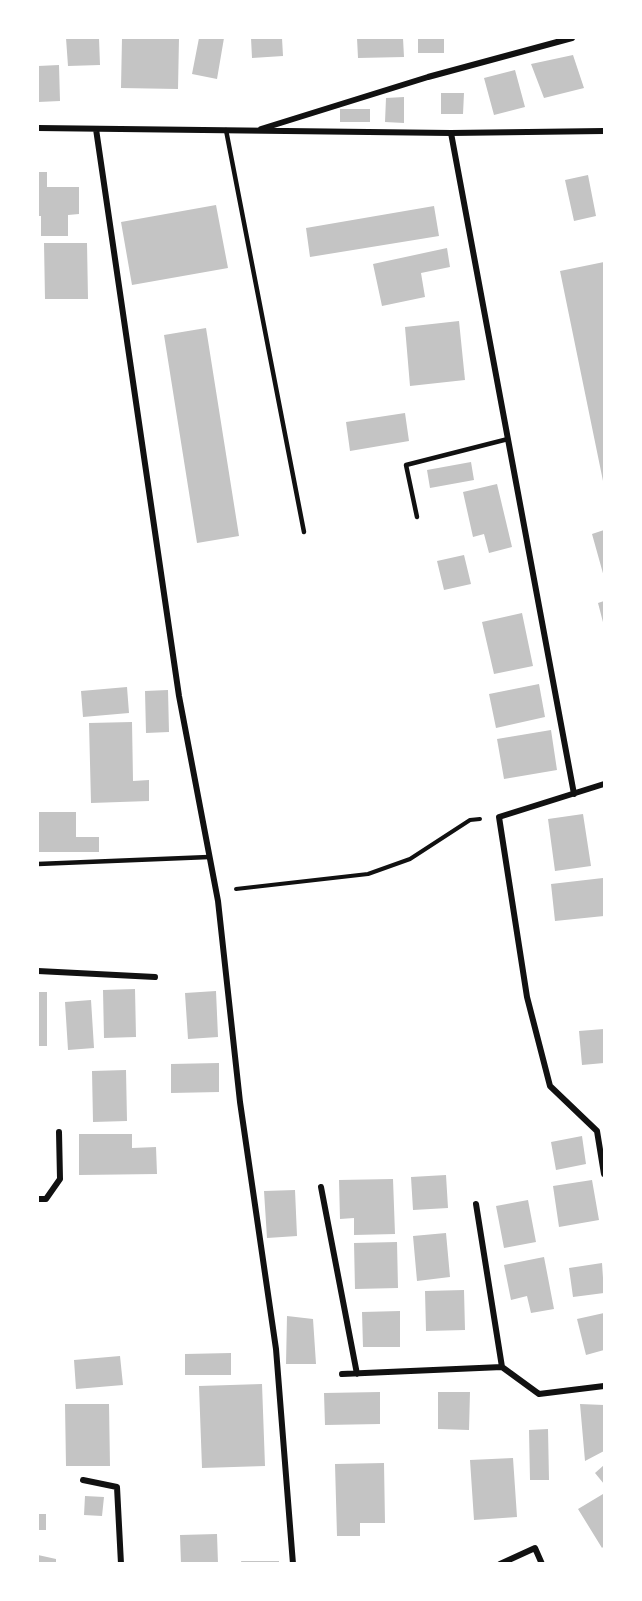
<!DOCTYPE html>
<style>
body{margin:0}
#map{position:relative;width:642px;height:1601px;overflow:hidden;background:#fff;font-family:"Roboto Serif",serif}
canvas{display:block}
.frame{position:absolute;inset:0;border:39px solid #fff;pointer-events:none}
</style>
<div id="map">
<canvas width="642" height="1601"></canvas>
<div class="frame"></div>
</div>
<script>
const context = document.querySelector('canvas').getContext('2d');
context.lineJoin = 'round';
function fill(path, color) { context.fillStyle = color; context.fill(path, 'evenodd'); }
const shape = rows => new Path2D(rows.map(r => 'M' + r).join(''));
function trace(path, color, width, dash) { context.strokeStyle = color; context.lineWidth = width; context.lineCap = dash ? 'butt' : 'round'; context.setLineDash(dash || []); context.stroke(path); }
const building = shape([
 [66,38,99,38,100,65,68,66],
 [122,38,179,38,178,89,121,88],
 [199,38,224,38,217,79,192,74],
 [251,38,282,38,283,56,252,58],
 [357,38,403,38,404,57,358,58],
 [418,38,444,38,444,53,418,53],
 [573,55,584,88,544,98,531,64],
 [59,65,60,101,38,102,38,66],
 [515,70,525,107,494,115,484,78],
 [441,93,464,93,463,114,441,114],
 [404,97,404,123,385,122,386,98],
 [340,109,370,109,370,122,340,122],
 [38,172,47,172,47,187,79,187,79,214,68,215,68,236,41,236,41,216,38,216],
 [588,175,596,216,574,221,565,180],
 [216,205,228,268,132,285,121,222],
 [434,206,439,236,310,257,306,228],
 [44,243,87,243,88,299,45,299],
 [447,248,450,267,421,273,425,297,382,306,373,264],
 [604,262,604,481,603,481,560,271],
 [459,321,465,380,410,386,405,327],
 [206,328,239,536,197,543,164,335],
 [405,413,409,441,350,451,346,422],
 [471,462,474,480,430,488,427,470],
 [497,484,512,547,489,553,484,534,473,537,463,492],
 [604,530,604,577,592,534],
 [464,555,471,584,444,590,437,561],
 [604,601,604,626,598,603],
 [522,613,533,666,494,674,482,622],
 [539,684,545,717,496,728,489,694],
 [127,687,129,713,83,717,81,691],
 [168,690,169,732,146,733,145,691],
 [132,722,133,781,149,780,149,801,91,803,89,723],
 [551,730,557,770,504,779,497,739],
 [38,812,76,812,76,837,99,837,99,852,38,852],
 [583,814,591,866,555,871,548,819],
 [603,878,604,916,555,921,551,884],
 [135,989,136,1037,104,1038,103,990],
 [216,991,218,1037,188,1039,185,993],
 [38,992,47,992,47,1046,38,1046],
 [91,1000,94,1048,68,1050,65,1002],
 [604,1029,604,1063,582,1065,579,1031],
 [219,1063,219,1092,171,1093,171,1064],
 [126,1070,127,1121,93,1122,92,1071],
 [79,1134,132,1134,132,1148,156,1147,157,1174,79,1175],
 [582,1136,586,1164,556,1170,551,1142],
 [446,1175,448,1208,413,1210,411,1177],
 [393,1179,395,1234,354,1235,354,1218,340,1219,339,1180],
 [592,1180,599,1220,559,1227,553,1186],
 [295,1190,297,1236,267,1238,264,1191],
 [528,1200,536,1242,504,1248,496,1206],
 [446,1233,450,1277,417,1281,413,1236],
 [397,1242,398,1288,355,1289,354,1243],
 [544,1257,554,1309,531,1313,527,1296,511,1300,504,1265],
 [602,1263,604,1293,573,1297,569,1268],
 [464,1290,465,1330,426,1331,425,1291],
 [400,1311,400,1347,363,1347,362,1312],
 [604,1313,604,1350,586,1355,577,1319],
 [287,1316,313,1319,316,1364,286,1364],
 [231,1353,231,1375,185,1375,185,1354],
 [120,1356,123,1385,76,1389,74,1360],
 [262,1384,265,1466,202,1468,199,1386],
 [380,1392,380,1424,325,1425,324,1393],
 [438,1392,470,1392,469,1430,438,1429],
 [65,1404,109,1404,110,1466,66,1466],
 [580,1404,604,1405,604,1451,585,1461],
 [548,1429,549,1480,530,1480,529,1430],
 [513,1458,517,1517,474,1520,470,1460],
 [384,1463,385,1523,360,1523,360,1536,337,1536,335,1464],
 [604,1465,604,1484,595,1473],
 [603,1494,604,1496,604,1546,602,1548,578,1509],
 [85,1496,104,1497,102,1516,84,1515],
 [38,1514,46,1514,46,1530,38,1530],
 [217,1534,218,1564,181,1564,180,1535],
 [38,1555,56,1559,56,1564,38,1564],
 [241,1561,279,1561,279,1564,242,1564]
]);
const path = shape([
 [236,889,368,874,410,859,470,820,480,819]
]);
const service = shape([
 [226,130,304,532],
 [417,517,406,465,508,439],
 [38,864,209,857]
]);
const minor = shape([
 [38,128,451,133,604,131],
 [96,129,179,696,218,901,240,1102,276,1349,293,1564],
 [261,129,428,77,572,38],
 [451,133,574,794],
 [604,784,499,817,527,997,550,1086,597,1131,604,1174],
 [38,971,155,977],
 [321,1187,357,1374],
 [38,1199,46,1199,60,1179,59,1132],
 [476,1204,502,1367],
 [342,1374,502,1367,539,1394,604,1386],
 [83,1480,117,1487,121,1564],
 [500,1564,535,1548,542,1564]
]);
fill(building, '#c4c4c4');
trace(path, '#111', 4);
trace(service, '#111', 4.5);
trace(minor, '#111', 6);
</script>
